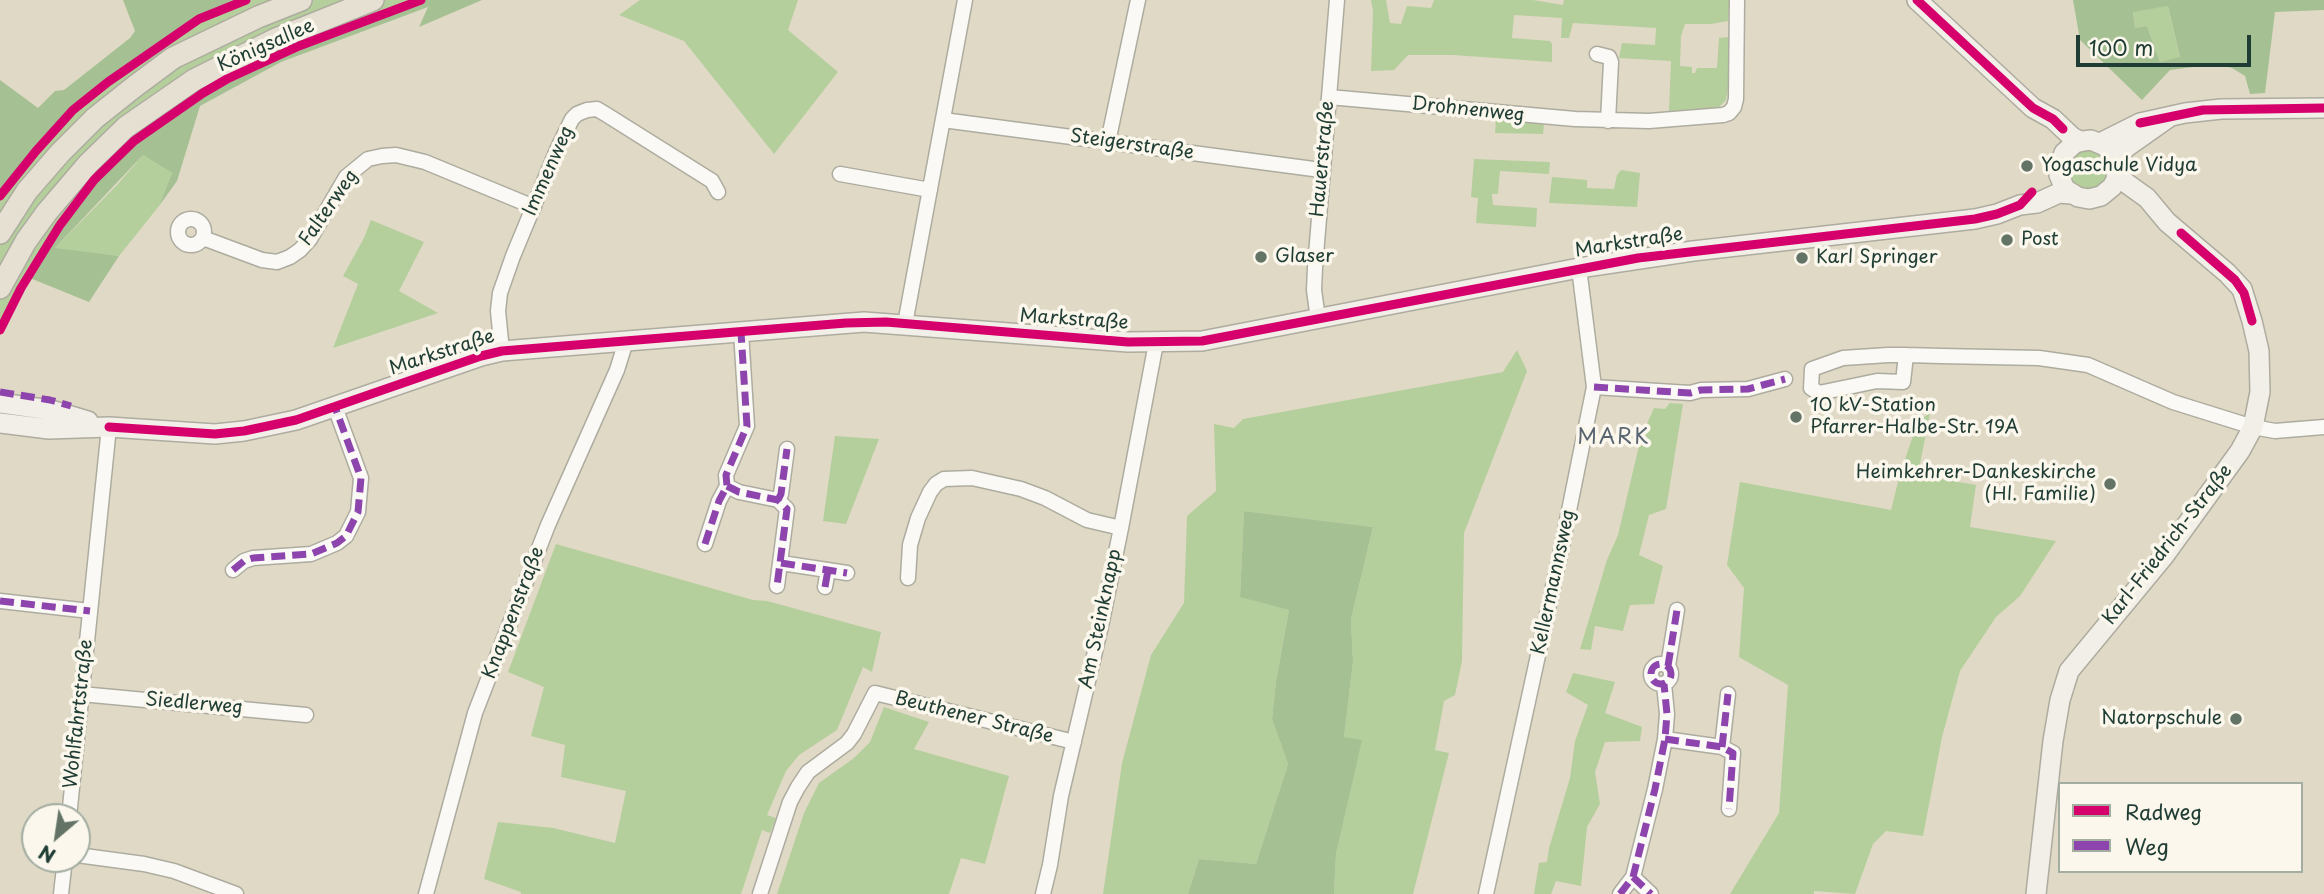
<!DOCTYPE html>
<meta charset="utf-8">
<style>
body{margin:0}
#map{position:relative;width:2324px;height:894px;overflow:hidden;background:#e0d9c6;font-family:"Playpen Sans",sans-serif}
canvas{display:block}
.legend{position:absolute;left:2058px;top:782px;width:245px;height:91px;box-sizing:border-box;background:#fbf7ec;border:2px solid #a3ada2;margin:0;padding:9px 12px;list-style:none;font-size:21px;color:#1f3d34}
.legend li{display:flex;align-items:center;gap:14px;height:35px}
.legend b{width:35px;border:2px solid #a3ada2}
.north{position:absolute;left:21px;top:803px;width:70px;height:70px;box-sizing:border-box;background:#fbf7ec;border:2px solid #a3ada2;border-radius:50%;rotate:209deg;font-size:19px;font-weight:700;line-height:28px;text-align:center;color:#1f3d34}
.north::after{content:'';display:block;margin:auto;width:24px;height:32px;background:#637467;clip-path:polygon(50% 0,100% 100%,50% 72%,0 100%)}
.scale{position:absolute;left:2076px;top:35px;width:175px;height:32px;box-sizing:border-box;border:4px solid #1f3d34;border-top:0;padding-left:9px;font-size:21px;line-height:24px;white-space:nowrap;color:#1f3d34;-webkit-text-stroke:5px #fbf7ec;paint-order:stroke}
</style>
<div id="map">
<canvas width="2324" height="894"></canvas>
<ul class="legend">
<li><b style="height:9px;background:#d6006c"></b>Radweg</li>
<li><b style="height:9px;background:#8e44ad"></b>Weg</li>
</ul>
<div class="north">N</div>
<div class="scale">100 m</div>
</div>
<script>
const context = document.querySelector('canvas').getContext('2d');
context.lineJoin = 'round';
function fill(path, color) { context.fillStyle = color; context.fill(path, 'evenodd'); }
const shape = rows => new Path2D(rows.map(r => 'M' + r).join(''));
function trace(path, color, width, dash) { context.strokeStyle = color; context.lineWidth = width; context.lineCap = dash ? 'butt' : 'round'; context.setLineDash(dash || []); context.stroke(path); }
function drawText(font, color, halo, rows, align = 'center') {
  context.font = font + ' "Playpen Sans",sans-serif'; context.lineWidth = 7; context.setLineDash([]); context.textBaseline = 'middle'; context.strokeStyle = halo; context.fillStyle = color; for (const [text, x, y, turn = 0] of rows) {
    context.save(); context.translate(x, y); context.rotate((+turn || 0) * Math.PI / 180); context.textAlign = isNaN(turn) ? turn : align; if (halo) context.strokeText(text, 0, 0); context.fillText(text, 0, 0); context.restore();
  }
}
const green = shape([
 [246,0,418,0,295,46,223,78,133,140,92,180,54,224,0,325,0,199,33,150,74,113,150,55,201,21],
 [640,0,798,0,788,30,838,72,774,154,684,41,619,15],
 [1371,0,1386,0,1390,23,1401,24,1407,6,1431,8,1434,0,1533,0,1563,5,1564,0,1730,0,1728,21,1711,24,1685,24,1681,36,1680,66,1692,67,1692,73,1695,73,1697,68,1717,68,1719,38,1729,37,1729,83,1726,100,1718,108,1669,111,1671,61,1619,58,1622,43,1655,45,1656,28,1573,23,1569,38,1561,38,1562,18,1514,15,1512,38,1550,41,1552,44,1552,62,1453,55,1408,55,1394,70,1371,71,1373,11],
 [2168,6,2180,58,2160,62,2147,26,2135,28,2133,11],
 [1496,120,1544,124,1543,134,1495,133],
 [2091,146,2110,160,2104,189,2075,190,2065,168,2069,157],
 [143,155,172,173,159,206,119,256,54,249,117,185],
 [1474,159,1550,162,1549,174,1500,171,1498,194,1492,194,1493,205,1537,208,1536,227,1476,223,1478,198,1471,197],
 [1621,170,1640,173,1637,207,1549,203,1552,177,1587,180,1587,188,1614,189,1617,175],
 [371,220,424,242,399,291,438,313,333,348,358,284,343,276,364,238],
 [1517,350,1527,371,1464,533,1462,661,1455,695,1444,701,1435,750,1449,753,1413,894,1334,894,1336,854,1361,741,1344,737,1353,662,1351,619,1373,527,1244,511,1240,596,1289,610,1276,681,1272,719,1288,764,1256,864,1199,859,1188,894,1103,894,1122,763,1151,655,1184,603,1187,516,1216,491,1214,424,1234,428,1243,419,1503,372],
 [1670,403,1683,404,1666,509,1649,515,1639,555,1663,566,1654,604,1630,605,1623,631,1595,626,1591,650,1580,649,1607,560,1618,535,1641,437,1654,408,1665,409],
 [1930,413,1917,479,1929,477,1976,485,1970,527,2056,541,2020,596,1996,617,1960,671,1942,737,1923,836,1886,831,1873,844,1855,894,1814,891,1814,894,1730,894,1779,813,1788,685,1739,657,1744,588,1727,565,1740,482,1891,510,1900,474,1918,421],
 [835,436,879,439,846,524,823,521],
 [556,544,753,600,767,601,881,632,872,672,863,667,837,730,799,755,786,771,767,815,776,818,770,833,762,830,741,894,521,894,521,892,484,879,498,822,553,828,615,843,626,791,561,777,565,745,531,736,544,687,508,672],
 [1573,673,1615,682,1605,713,1642,727,1640,741,1605,742,1595,772,1600,804,1587,827,1581,886,1556,881,1551,894,1534,894,1539,863,1547,862,1549,848,1570,778,1575,741,1588,705,1566,692],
 [884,707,929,722,914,749,1009,776,985,864,961,858,949,894,777,894,804,813,819,783,854,758,870,742]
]);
const forest = shape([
 [123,0,246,0,201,21,150,55,74,113,33,150,0,199,0,80,38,108,55,91,64,90,130,38,135,31],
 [418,0,482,0,419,27,428,7,281,62,200,106,177,181,159,206,172,173,143,155,55,248,119,256,89,302,25,276,54,224,92,180,133,140,166,115,223,78,295,46],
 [2073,0,2324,0,2324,10,2275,12,2265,93,2250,94,2245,76,2232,68,2216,64,2170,70,2142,100,2080,40],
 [2168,6,2180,57,2160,62,2147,26,2135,28,2133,12],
 [1244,511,1373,527,1351,619,1353,662,1344,737,1362,740,1336,854,1334,894,1188,894,1199,859,1256,864,1288,764,1272,719,1276,681,1289,610,1240,597]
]);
const street = shape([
 [1597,54,1609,57,1611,62,1608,121],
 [1329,97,1575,119,1649,121,1723,115,1729,113,1734,107,1736,99,1737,0],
 [943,120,1321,170],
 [1108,142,1138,0],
 [840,174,930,190],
 '178 232a13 13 0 1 1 26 0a13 13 0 1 1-26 0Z',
 [203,238,262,260,277,262,290,257,300,250,310,239,346,177,368,159,382,156,396,155,425,162,534,207],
 [1318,319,1314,290,1315,267,1337,0],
 [905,324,965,0],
 [502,351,498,311,500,293,513,256,557,150,572,119,577,114,587,110,597,109,607,115,712,181,718,192],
 [1906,355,1903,382,1877,381,1819,393,1811,388,1812,369,1843,358,1888,355,1906,355,1941,356,2039,358,2088,365,2173,402,2253,427,2275,431,2324,427],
 [1594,387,1690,393,1701,390,1748,389,1785,379],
 [727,486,739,492,778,500,787,509,777,586],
 [778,500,781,494,787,449],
 [705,544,719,501,727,486,726,475,747,426,741,332],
 [781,563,847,573],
 [233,570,244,561,253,558,311,554,337,543,346,536,358,512,361,478,335,407],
 [908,578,910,545,918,518,930,492,936,484,944,479,972,478,1021,489,1045,498,1087,520,1121,528],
 [825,587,828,570],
 [0,601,90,611],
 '1651 674a10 10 0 1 1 20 0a10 10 0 1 1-20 0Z',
 [1668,666,1677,610],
 [81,694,306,715],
 [1665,739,1722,747,1733,753,1729,809],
 [1722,747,1728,694],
 [69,817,109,427],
 [77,855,144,864,174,871,236,894],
 [1633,877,1651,894],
 [61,894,65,859],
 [426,894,475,713,548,525,617,370,626,341],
 [760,894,790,802,798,787,808,772,847,743,854,734,875,693,1074,742],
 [1043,894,1050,865,1061,796,1101,626,1121,528,1156,343],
 [1486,894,1561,550,1594,387,1579,268],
 [1620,894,1633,877,1655,789,1665,739,1667,714,1664,684]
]);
const secondary = shape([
 [1917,0,2033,108,2053,119,2072,137,2080,141],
 [2100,143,2140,123,2185,113,2221,109,2324,108],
 [2117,165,2113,155,2105,146,2091,140,2083,141,2075,143,2064,153,2059,167,2059,175,2065,189,2078,197,2089,199,2101,196,2112,187,2116,180,2117,165,2124,149,2168,118],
 [0,403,51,410,88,421],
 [0,423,49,429,109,427,215,434,244,431,296,420,481,356,502,351,864,322,1128,342,1202,341,1579,268,1693,251,1975,219,1997,214,2020,205,2037,203,2059,193,2071,194],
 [2036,894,2053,741,2060,700,2069,671,2164,556,2240,451,2253,427,2260,392,2259,351,2252,321,2242,289,2227,273,2167,222,2147,198,2126,183,2117,172]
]);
const primary = shape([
 [0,233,27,191,60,153,95,118,134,87,173,58,258,17,301,0],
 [0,288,26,241,47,212,88,164,126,127,194,80,276,39,373,0]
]);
const quiet = shape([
 [1594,387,1690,393,1701,390,1748,389,1785,379],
 [0,392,50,400,71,406],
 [727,486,739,492,778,500,787,509,777,586],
 [778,500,781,494,787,449],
 [705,544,719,501,727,486,726,475,747,426,741,332],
 [781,563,847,573],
 [233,570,244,561,253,558,311,554,337,543,346,536,358,512,361,478,335,407],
 [825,587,828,570],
 [0,601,90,611],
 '1651 674a10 10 0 1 1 20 0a10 10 0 1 1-20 0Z',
 [1668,666,1677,610],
 [1665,739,1722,747,1733,753,1729,809],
 [1722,747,1728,694],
 [1633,877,1651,894],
 [1620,894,1633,877,1655,789,1665,739,1667,714,1664,684]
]);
const cycleway = shape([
 [1917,0,2033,108,2053,119,2063,129],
 [2140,123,2203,110,2324,108],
 [0,196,36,151,73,110,108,82,199,19,246,0],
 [2181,233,2235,280,2244,293,2252,321],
 [0,330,21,288,60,225,94,180,134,141,203,93,227,79,299,46,421,0],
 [109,427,215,434,244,431,296,420,481,356,502,351,846,323,886,322,1128,342,1202,341,1638,258,1975,219,1997,214,2020,205,2032,192]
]);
const markers = [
 [2027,166,7,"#637467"],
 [2007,240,7,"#637467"],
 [1261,257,7,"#637467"],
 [1802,258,7,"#637467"],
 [1796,417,7,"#637467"],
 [2110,484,7,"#637467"],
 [2236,719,7,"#637467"]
];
const streetNames = [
 ["Königsallee",266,46,-24],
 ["Drohnenweg",1468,110,6],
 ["Steigerstraße",1132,145,8],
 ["Hauerstraße",1323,159,-85],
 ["Immenweg",549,171,-66],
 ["Falterweg",329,208,-55],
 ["Markstraße",1629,243,-9],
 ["Markstraße",1074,320,4],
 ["Markstraße",442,353,-18],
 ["Karl-Friedrich-Straße",2168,545,-52],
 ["Kellermannsweg",1554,582,-78],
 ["Knappenstraße",514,613,-69],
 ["Am Steinknapp",1101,619,-78],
 ["Siedlerweg",194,704,5],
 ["Wohlfahrtstraße",79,714,-84],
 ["Beuthener Straße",974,718,14]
];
const poiNames = [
 ["Yogaschule Vidya",2041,166],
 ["Post",2021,240],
 ["Glaser",1275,257],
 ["Karl Springer",1816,258],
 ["10 kV-Station",1810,406],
 ["Pfarrer-Halbe-Str. 19A",1810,428],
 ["Heimkehrer-Dankeskirche",2096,473,"right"],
 ["(Hl. Familie)",2096,495,"right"],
 ["Natorpschule",2222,719,"right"]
];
const neighbourhoodNames = [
 ["MARK",1614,438]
];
fill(green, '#b4cf9c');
fill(forest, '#a5c093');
trace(street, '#adac9f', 17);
trace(secondary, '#adac9f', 22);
trace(primary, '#adac9f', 24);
trace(street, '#faf9f6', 14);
trace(secondary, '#f2efe8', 19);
trace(primary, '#e5e0d2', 21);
trace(quiet, '#8e44ad', 7, [14, 7]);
trace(cycleway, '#d6006c', 9);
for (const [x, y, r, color] of markers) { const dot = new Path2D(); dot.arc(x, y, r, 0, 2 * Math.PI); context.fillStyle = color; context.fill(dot); trace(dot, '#fbf7ec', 2.5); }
drawText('19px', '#1f3d34', '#fbf7ec', streetNames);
drawText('19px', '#1f3d34', '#fbf7ec', poiNames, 'left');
context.letterSpacing = '2px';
drawText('21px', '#586571', '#fbf7ec', neighbourhoodNames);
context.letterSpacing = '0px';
</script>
